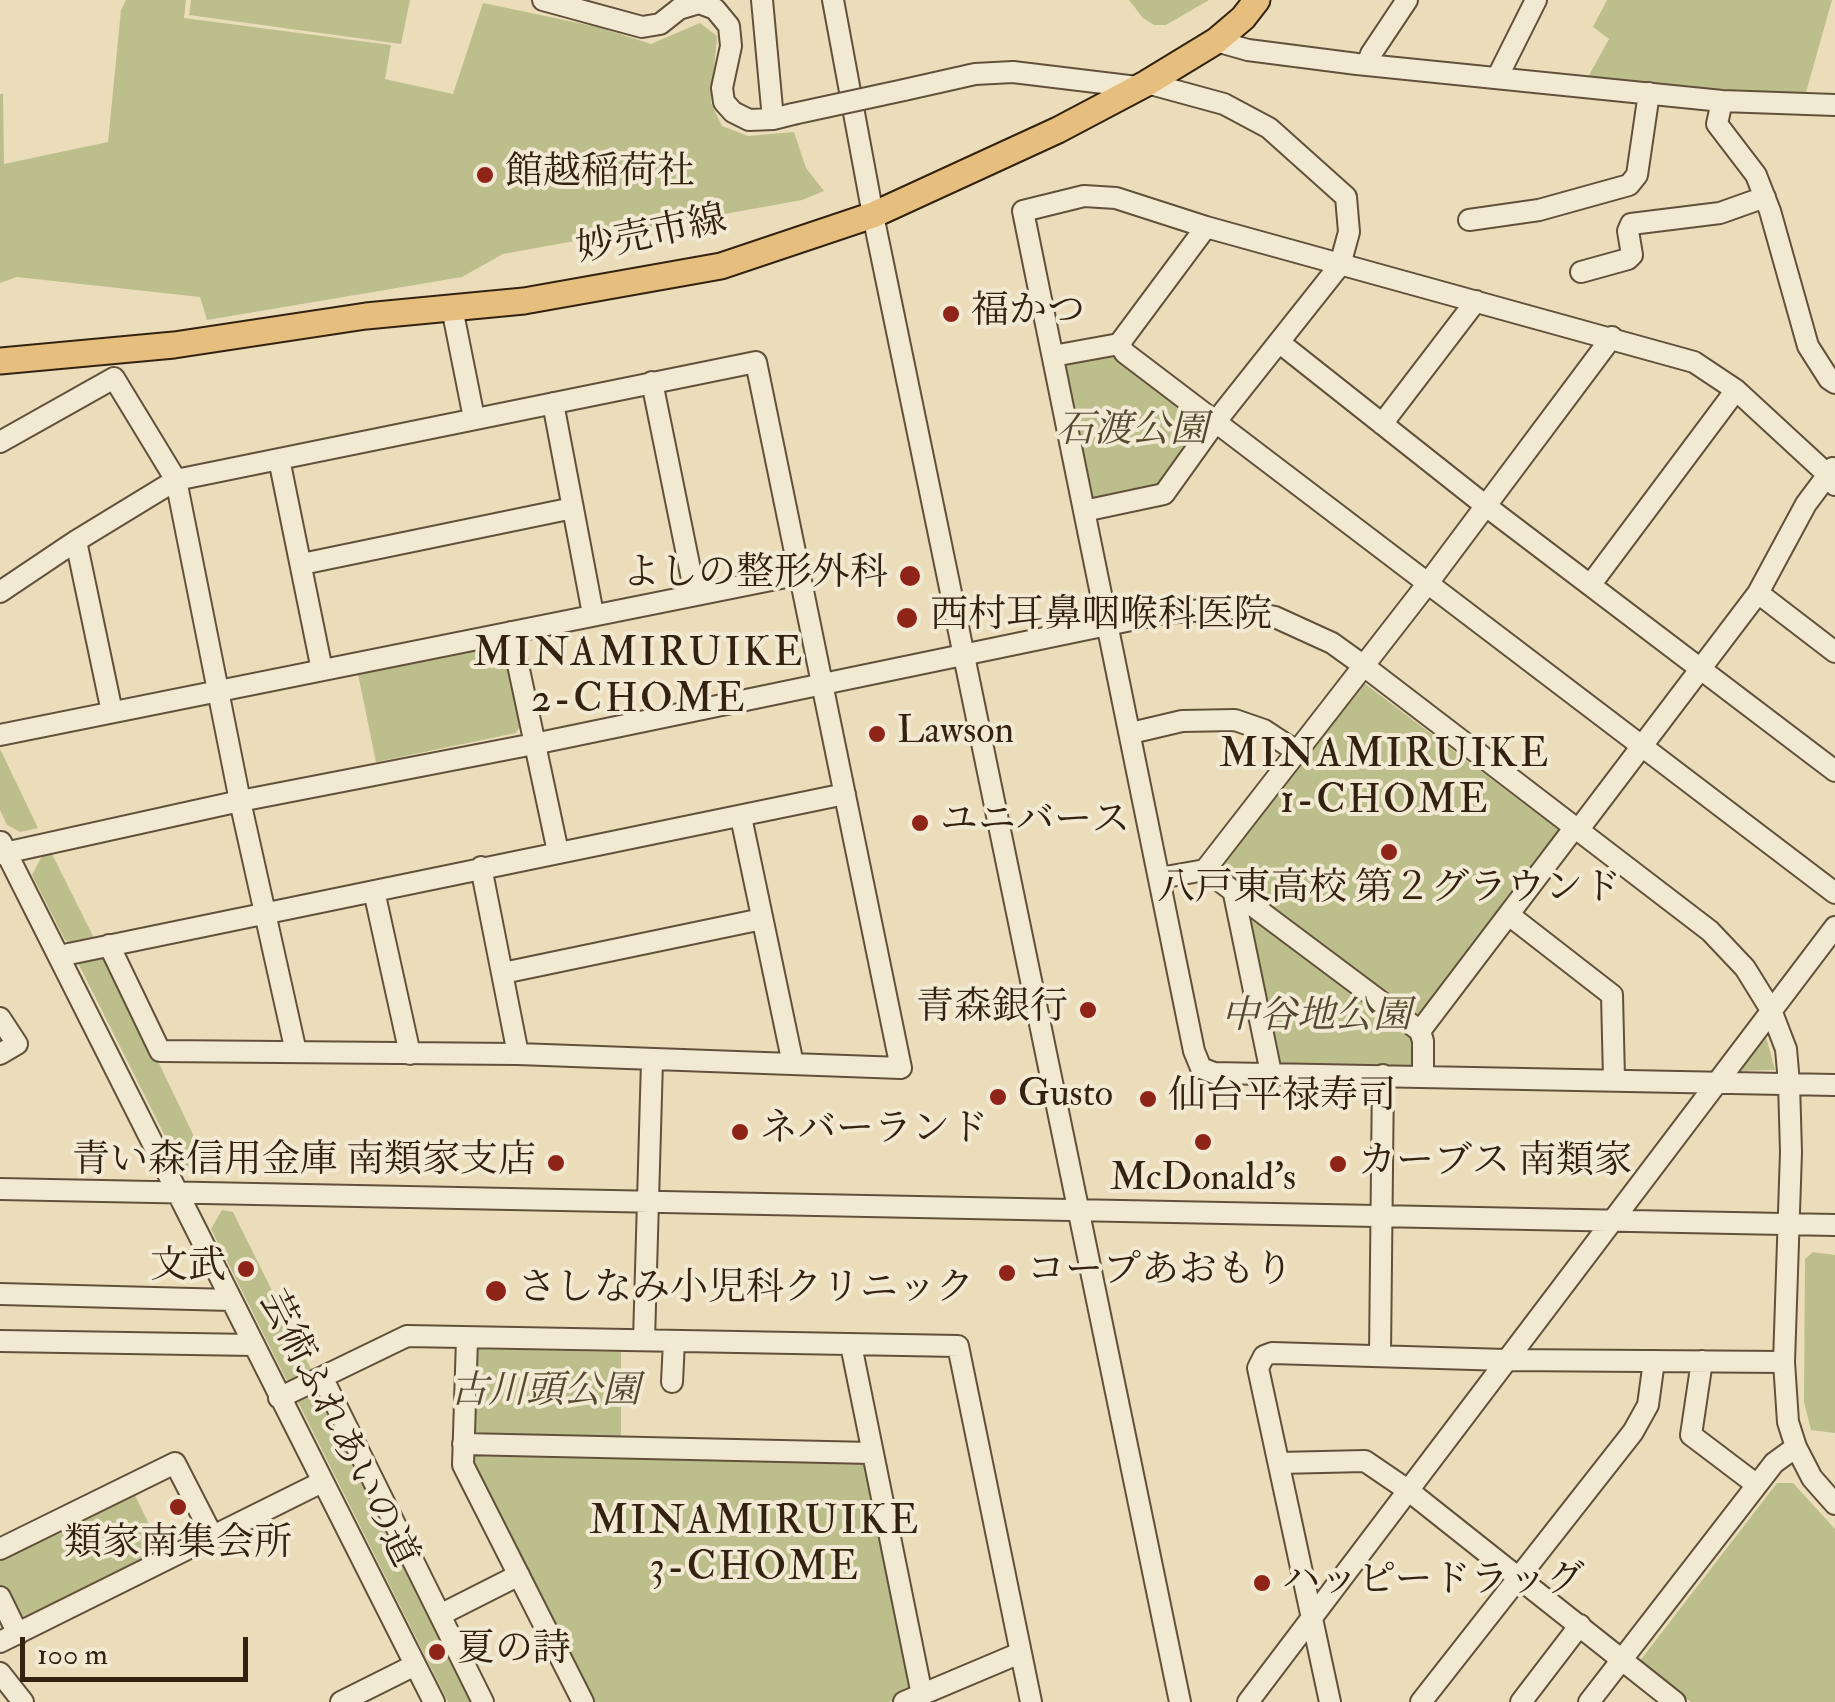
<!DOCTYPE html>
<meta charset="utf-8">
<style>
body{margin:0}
#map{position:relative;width:1835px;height:1702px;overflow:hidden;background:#ebddba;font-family:"IM FELL Double Pica",serif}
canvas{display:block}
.scale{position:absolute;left:20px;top:1637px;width:228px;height:45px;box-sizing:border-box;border:5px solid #332210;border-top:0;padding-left:12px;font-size:30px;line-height:35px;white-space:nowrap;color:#332210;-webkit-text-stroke:8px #f2e9d2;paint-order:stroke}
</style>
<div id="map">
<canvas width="1835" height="1702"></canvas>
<div class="scale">100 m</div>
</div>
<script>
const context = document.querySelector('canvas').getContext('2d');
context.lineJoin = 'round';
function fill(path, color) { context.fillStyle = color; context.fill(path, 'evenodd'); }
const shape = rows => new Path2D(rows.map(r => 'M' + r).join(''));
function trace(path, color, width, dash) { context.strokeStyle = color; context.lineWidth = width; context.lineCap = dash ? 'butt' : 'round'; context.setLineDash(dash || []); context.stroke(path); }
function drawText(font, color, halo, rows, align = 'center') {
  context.font = font + ' "IM FELL Double Pica","Noto Serif JP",serif'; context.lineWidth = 8; context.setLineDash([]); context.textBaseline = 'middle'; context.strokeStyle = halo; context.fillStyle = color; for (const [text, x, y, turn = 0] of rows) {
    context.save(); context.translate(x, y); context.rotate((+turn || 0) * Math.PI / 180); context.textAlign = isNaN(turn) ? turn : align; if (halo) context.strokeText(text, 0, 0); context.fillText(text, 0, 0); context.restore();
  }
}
const green = shape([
 [126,0,186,0,184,18,391,45,385,79,453,94,483,3,598,27,651,44,700,23,717,36,711,103,722,126,748,136,794,132,806,168,824,191,802,200,503,254,462,277,207,320,200,297,17,277,0,283,0,94,3,94,4,164,108,142,121,10],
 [191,0,410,0,401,44,189,15],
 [1129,0,1209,0,1166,25,1154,25,1143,18],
 [1607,0,1832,0,1805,96,1776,97,1588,77,1609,39,1593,27],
 [1114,352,1205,424,1161,486,1098,500,1090,495,1064,367,1069,360],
 [498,645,504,648,520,726,516,733,376,762,358,674],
 [1360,680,1564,834,1417,1023,1214,870],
 [0,749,38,828,20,832,7,825,0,810],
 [52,854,95,940,72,945,65,940,32,875,42,856],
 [1256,916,1413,1036,1416,1063,1410,1067,1282,1065,1276,1058,1248,921],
 [100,953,106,957,155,1055,212,1174,194,1176,180,1166,76,959],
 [1765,1033,1775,1070,1736,1071],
 [222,1210,233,1212,314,1375,294,1385,287,1381,211,1229],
 [1813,1252,1835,1255,1835,1433,1811,1430,1804,1402,1805,1259],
 [475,1349,621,1352,621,1440,475,1439,469,1433],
 [317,1389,323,1393,477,1702,448,1702,297,1400],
 [473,1452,861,1459,868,1464,911,1693,889,1702,592,1702,469,1459],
 [1777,1483,1793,1483,1835,1529,1835,1702,1691,1702,1639,1662],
 [132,1489,164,1555,21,1628,0,1587,0,1554]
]);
const minor = shape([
 [543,0,642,27,660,24,679,9,699,3,715,9,729,26,731,46,722,88,724,102,733,112,749,120,773,119,793,114],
 [762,0,773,119],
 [833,0,873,215,1180,1702],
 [1216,41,1248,50,1357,64,1722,101,1835,105],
 [1367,65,1371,54,1407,0],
 [1497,78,1536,0],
 [904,90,975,74,1013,72,1137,87],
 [1722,101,1717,124,1756,175,1770,211,1808,346,1829,379,1835,383],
 [1469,220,1539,210,1629,185,1637,175,1649,93],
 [1581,272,1628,259,1632,255,1628,231,1631,224,1720,213,1765,197],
 [452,308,474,418],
 [1280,343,1486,506,1835,771],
 [1119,344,1125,353,1835,893],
 [1053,356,1119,344,1206,227],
 [652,382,695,594],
 [553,403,593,614],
 [1382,424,1476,301],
 [0,442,114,378,176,480,240,801,296,1052],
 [279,459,322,670],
 [1835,485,1826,473,1736,390,1694,362,1206,227,1116,198,1084,196,1023,211,1194,1051,1201,1068,1214,1073,1835,1085],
 [1084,511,1164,494,1217,420,1340,265,1349,232,1346,197,1269,128,1224,104,1147,83],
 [76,541,112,712],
 [302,564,573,508],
 [1591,584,1736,390],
 [0,592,76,541,176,480,756,362,901,1068,518,1054,160,1051,109,945],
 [1758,593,1835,652],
 [511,632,558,852],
 [1131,733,1182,721,1235,720,1264,730,1296,751],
 [0,735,801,574],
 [741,817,793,1064],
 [1575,827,1420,1031,1205,870,1428,583,1612,337],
 [1579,829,1758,593,1806,504,1833,468],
 [1,842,434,1702],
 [0,854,240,801,534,744,1165,613,1230,608,1275,617,1332,643,1364,666,1710,931,1745,968,1771,1010,1786,1049,1789,1083,1791,1152,1784,1362,1788,1422,1796,1447,1812,1478,1835,1504],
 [481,867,518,1054],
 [1160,878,1205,870],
 [374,891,410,1054],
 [1234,894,1271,1073],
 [1509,915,1612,995,1614,1079],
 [59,956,845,794],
 [503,973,762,919],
 [0,1018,17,1044,0,1054],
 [1420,1031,1423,1041,1423,1076],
 [0,1189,1835,1225],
 [0,1294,231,1300],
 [467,1339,463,1465,583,1702],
 [644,1340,652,1061],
 [0,1341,254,1345],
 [851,1345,922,1695],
 [1380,1355,1383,1075],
 [1702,1361,1691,1435,1757,1485],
 [323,1379,483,1702],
 [672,1382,674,1341],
 [279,1398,407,1336,958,1346,1031,1702],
 [463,1444,872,1453],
 [1279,1463,1365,1461,1409,1491,1675,1702],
 [0,1549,175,1463,213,1537],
 [0,1597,18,1634],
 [440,1615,519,1575],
 [0,1642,322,1482],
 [0,1673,23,1702],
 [341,1702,415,1665],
 [904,1702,1020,1653],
 [1248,1702,1835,927],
 [1330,1702,1258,1368,1264,1356,1272,1353,1506,1360,1784,1362],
 [1421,1702,1633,1432,1648,1405,1654,1361],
 [1521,1702,1580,1625],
 [1589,1702,1774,1463,1796,1447]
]);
const major = shape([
 [0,361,174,345,366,316,524,301,721,266,873,215,1058,130,1147,83,1216,41,1243,18,1257,0]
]);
const minorBridge = shape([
 [793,114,904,90]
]);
const markers = [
 [485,175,10,"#8f2418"],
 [951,314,10,"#8f2418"],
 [910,576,12,"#8f2418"],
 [907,618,12,"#8f2418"],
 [877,734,10,"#8f2418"],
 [920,823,10,"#8f2418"],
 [1389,852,10,"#8f2418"],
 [1088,1010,10,"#8f2418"],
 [998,1097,10,"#8f2418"],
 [1148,1099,10,"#8f2418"],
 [740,1132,10,"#8f2418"],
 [1203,1142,10,"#8f2418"],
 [556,1163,10,"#8f2418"],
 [1338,1164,10,"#8f2418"],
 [246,1269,10,"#8f2418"],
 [1007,1273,10,"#8f2418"],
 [496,1291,12,"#8f2418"],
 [178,1507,10,"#8f2418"],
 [1262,1583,10,"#8f2418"],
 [437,1652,10,"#8f2418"]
];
const poiNames = [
 ["館越稲荷社",505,175],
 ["福かつ",971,314],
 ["よしの整形外科",888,576,"right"],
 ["西村耳鼻咽喉科医院",930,618],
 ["Lawson",897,734],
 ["ユニバース",940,823],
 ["八戸東高校 第２グラウンド",1389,891,"center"],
 ["青森銀行",1068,1010,"right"],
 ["Gusto",1018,1097],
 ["仙台平禄寿司",1168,1099],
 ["ネバーランド",760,1132],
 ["青い森信用金庫 南類家支店",536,1163,"right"],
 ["カーブス 南類家",1358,1164],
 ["McDonald's",1203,1181,"center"],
 ["文武",226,1269,"right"],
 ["コープあおもり",1027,1273],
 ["さしなみ小児科クリニック",518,1291],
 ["類家南集会所",178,1546,"center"],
 ["ハッピードラッグ",1282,1583],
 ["夏の詩",457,1652]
];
const streetNames = [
 ["妙売市線",652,237,-12],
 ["芸術ふれあいの道",336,1430,63]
];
const parkNames = [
 ["石渡公園",1132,433],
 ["中谷地公園",1316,1019],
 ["古川頭公園",545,1394]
];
const neighbourhoodNames = [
 ["MINAMIRUIKE",639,656],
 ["2-CHOME",639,702],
 ["MINAMIRUIKE",1385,757],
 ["1-CHOME",1385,803],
 ["MINAMIRUIKE",755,1524],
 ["3-CHOME",755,1570]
];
fill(green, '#bcbf8c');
trace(minor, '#61513a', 24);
trace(major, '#332210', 29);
trace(minor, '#f2e9d2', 20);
trace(major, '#e6be7d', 25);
trace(minorBridge, '#61513a', 24, []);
trace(minorBridge, '#f2e9d2', 20);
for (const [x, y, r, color] of markers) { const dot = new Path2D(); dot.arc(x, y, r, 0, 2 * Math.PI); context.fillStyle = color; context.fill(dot); trace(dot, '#f2e9d2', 4); }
drawText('38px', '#332210', '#f2e9d2', poiNames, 'left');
drawText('38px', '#332210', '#f2e9d2', streetNames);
drawText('italic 38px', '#55492f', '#f2e9d2', parkNames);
context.letterSpacing = '2.5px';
drawText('40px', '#332210', '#f2e9d2', neighbourhoodNames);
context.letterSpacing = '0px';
</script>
